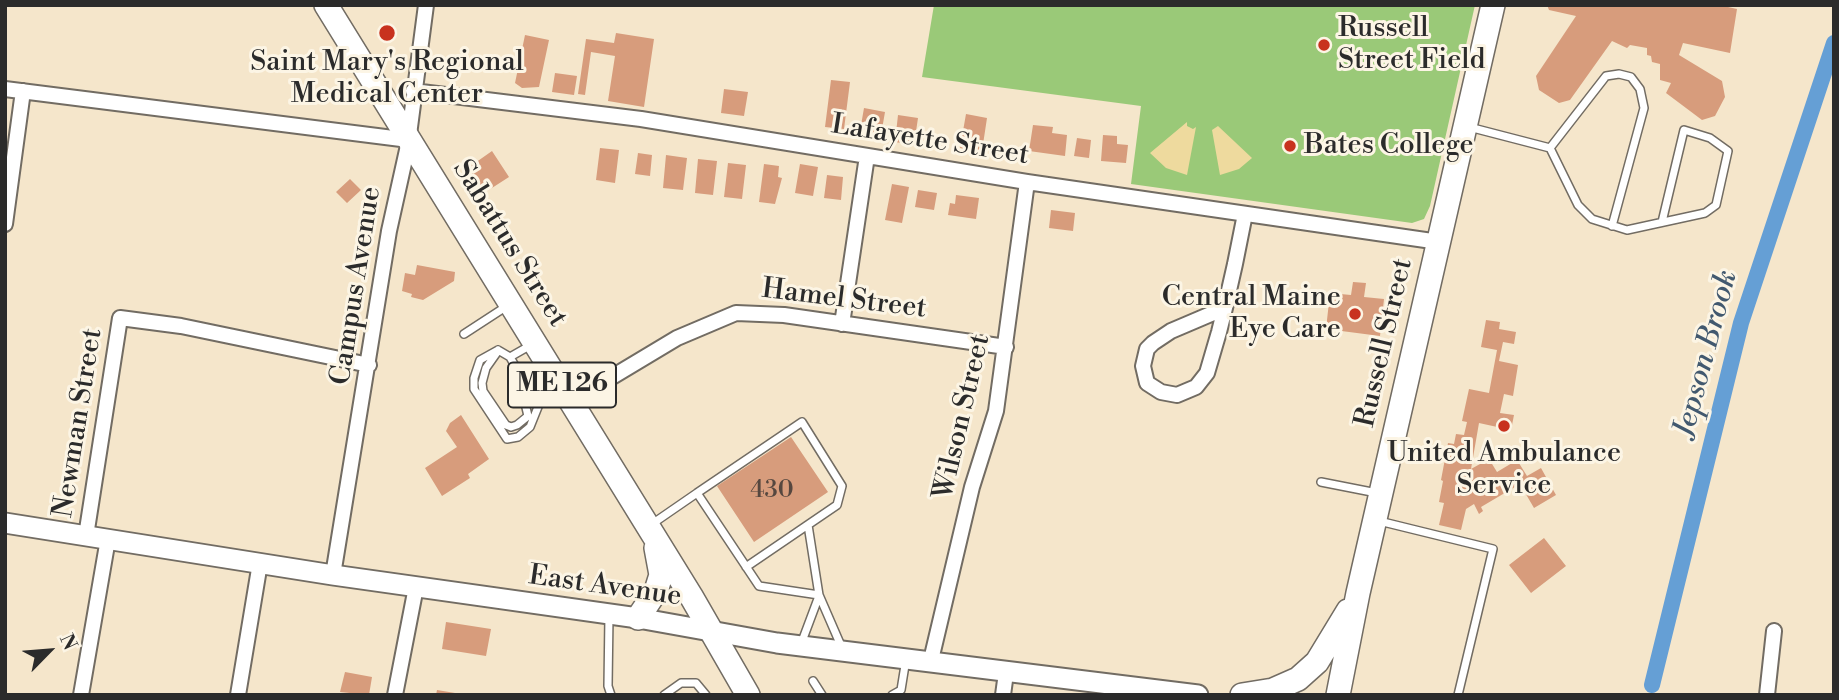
<!DOCTYPE html>
<style>
body{margin:0}
#map{position:relative;width:1839px;height:700px;overflow:hidden;background:#f5e6cb;font-family:"Libre Bodoni",serif}
canvas{display:block}
.frame{position:absolute;inset:0;border:7px solid #2b2b2b;pointer-events:none}
.north{position:absolute;left:14px;top:616px;width:70px;height:70px;-webkit-text-stroke:5px #fcf5e5;paint-order:stroke;rotate:65deg;font-size:19px;font-weight:700;line-height:28px;text-align:center;color:#2b2b2b}
.north::after{content:'';display:block;margin:auto;width:24px;height:32px;background:#2b2b2b;clip-path:polygon(50% 0,100% 100%,50% 72%,0 100%)}
</style>
<div id="map">
<canvas width="1839" height="700"></canvas>
<div class="frame"></div>
<div class="north">N</div>
</div>
<script>
const context = document.querySelector('canvas').getContext('2d');
context.lineJoin = 'round';
function fill(path, color) { context.fillStyle = color; context.fill(path, 'evenodd'); }
const shape = rows => new Path2D(rows.map(r => 'M' + r).join(''));
function trace(path, color, width, dash) { context.strokeStyle = color; context.lineWidth = width; context.lineCap = dash ? 'butt' : 'round'; context.setLineDash(dash || []); context.stroke(path); }
function drawText(font, color, halo, rows, align = 'center') {
  context.font = font + ' "Libre Bodoni",serif'; context.lineWidth = 6; context.setLineDash([]); context.textBaseline = 'middle'; context.strokeStyle = halo; context.fillStyle = color; for (const [text, x, y, turn = 0] of rows) {
    context.save(); context.translate(x, y); context.rotate((+turn || 0) * Math.PI / 180); context.textAlign = isNaN(turn) ? turn : align; if (halo) context.strokeText(text, 0, 0); context.fillText(text, 0, 0); context.restore();
  }
}
const green = shape([
 [934,5,1475,5,1430,206,1424,219,1412,223,1131,184,1141,106,922,77]
]);
const sand = shape([
 [1187,122,1187,126,1193,129,1196,127,1187,175,1166,168,1150,153],
 [1218,126,1252,158,1239,169,1220,175,1212,130]
]);
const canal = shape([
 [1652,685,1741,323,1834,43]
]);
const building = shape([
 [1547,5,1719,5,1737,9,1730,53,1683,43,1679,55,1722,81,1725,97,1715,116,1702,120,1666,93,1671,83,1660,80,1660,64,1652,62,1651,56,1647,55,1647,48,1630,45,1627,48,1612,41,1570,100,1559,103,1539,90,1536,76,1576,16,1549,10],
 [616,33,654,39,644,107,608,101,615,56,591,52,585,95,578,94,586,39,614,43],
 [525,35,549,40,539,87,522,88,515,83],
 [555,73,577,76,574,95,552,92],
 [831,80,850,82,844,129,825,127],
 [724,89,748,92,744,116,721,113],
 [864,108,885,112,881,135,860,131],
 [966,114,987,118,982,151,960,148],
 [898,115,918,118,914,145,895,142],
 [1033,125,1053,127,1052,133,1067,135,1065,156,1029,151],
 [1103,135,1117,136,1117,144,1128,145,1126,163,1101,161],
 [1077,138,1091,140,1089,158,1074,156],
 [600,148,619,150,615,183,596,180],
 [492,151,509,177,481,195,465,170],
 [638,153,652,155,650,176,635,174],
 [666,155,687,158,683,190,663,188],
 [698,159,717,161,713,195,695,193],
 [728,163,746,165,742,199,724,197],
 [764,164,779,166,778,177,782,178,775,204,759,202],
 [800,164,818,167,813,196,795,193],
 [827,175,843,177,841,200,824,198],
 [350,179,361,190,347,203,336,192],
 [892,184,909,187,902,223,885,220],
 [918,190,937,193,934,210,915,207],
 [956,195,979,198,976,219,948,215,950,203,955,204],
 [1051,210,1075,213,1073,231,1049,228],
 [417,265,455,272,454,281,423,300,411,297,412,294,402,291,405,273,415,275],
 [1353,282,1366,283,1364,297,1384,299,1380,336,1326,329,1330,293,1351,295],
 [1486,320,1500,322,1499,329,1516,332,1514,344,1503,342,1499,361,1518,365,1513,396,1504,394,1500,413,1514,415,1511,430,1479,423,1471,469,1489,459,1497,472,1517,460,1527,476,1541,468,1556,495,1534,508,1520,484,1481,507,1483,511,1479,514,1474,504,1466,509,1461,530,1439,525,1444,503,1439,502,1443,481,1441,480,1448,443,1454,444,1456,434,1464,435,1467,422,1462,421,1469,389,1489,393,1497,350,1481,347],
 [461,415,489,459,468,474,470,478,442,496,425,468,457,447,446,431,450,423],
 [791,437,828,492,754,542,717,486],
 [1544,538,1566,566,1531,593,1509,565],
 [446,622,491,629,486,656,442,649],
 [345,672,372,677,369,695,340,692],
 [437,690,455,693,455,695,436,695]
]);
const service = shape([
 [1469,127,1550,148,1578,205,1592,219,1627,230,1705,213,1716,205,1728,151,1710,138,1684,130,1662,222],
 [1550,148,1606,76,1619,74,1631,77,1640,89,1644,108,1612,226],
 [464,334,507,306],
 [498,350,510,357,538,407,530,427,518,437,507,439,474,389,474,378,480,360,498,350],
 [498,351,486,368,482,383,483,391,506,425,511,427,517,425,528,416,519,378],
 [510,357,531,345],
 [1321,482,1377,493],
 [697,493,802,422,842,486,837,505,746,567],
 [1379,521,1493,549,1458,695],
 [652,524,697,493,759,586,819,595],
 [808,525,819,595,842,648],
 [609,616,608,686,611,695],
 [801,644,819,596],
 [813,681,822,695],
 [664,695,681,683,696,683,706,695],
 [892,695,901,690,906,659]
]);
const minor = shape([
 [5,89,409,140],
 [413,91,641,119,1027,182,1439,242],
 [5,224,23,91],
 [1225,308,1171,331,1153,343,1147,349,1143,366,1147,383,1161,392,1177,395,1196,387,1207,373,1219,332,1225,308,1235,264,1245,214],
 [842,324,867,156],
 [572,401,677,338,736,313,784,315,1006,347],
 [86,536,120,318,181,326,369,365],
 [333,575,389,231,407,150,426,5],
 [931,660,972,487,996,411,1027,182],
 [81,695,108,539],
 [238,695,260,563],
 [395,695,416,587],
 [1003,695,1006,673],
 [1767,695,1774,631]
]);
const secondary = shape([
 [5,523,333,575,638,618,777,643,1198,695]
]);
const primary = shape([
 [326,5,691,596,748,695],
 [638,618,656,591,661,575,656,548],
 [1242,695,1273,690,1298,679,1317,662,1348,611],
 [1338,695,1358,593,1493,5]
]);
const markers = [
 [387,33,9,"#c8321e"],
 [1324,45,7,"#c8321e"],
 [1290,146,7,"#c8321e"],
 [1355,314,7,"#c8321e"],
 [1504,426,7,"#c8321e"]
];
const numberNames = [
 ["430",772,491]
];
const shields = [
 [562,385,108]
];
const shieldNames = [
 ["ME 126",562,385]
];
const poiNames = [
 ["Russell",1338,29],
 ["Street Field",1338,61],
 ["Saint Mary's Regional",387,63,"center"],
 ["Medical Center",387,95,"center"],
 ["Bates College",1304,146],
 ["Central Maine",1341,298,"right"],
 ["Eye Care",1341,330,"right"],
 ["United Ambulance",1504,454,"center"],
 ["Service",1504,486,"center"]
];
const streetNames = [
 ["Lafayette Street",930,141,9],
 ["Sabattus Street",509,244,58],
 ["Campus Avenue",357,286,-81],
 ["Hamel Street",844,300,7],
 ["Russell Street",1385,343,-77],
 ["Wilson Street",963,417,-77],
 ["Newman Street",79,423,-81],
 ["East Avenue",605,587,8]
];
const waterNames = [
 ["Jepson Brook",1707,354,-75]
];
fill(green, '#9ac978');
fill(sand, '#eeda9e');
trace(canal, '#659fd5', 16);
fill(building, '#d79c7c');
trace(service, '#726c63', 10);
trace(minor, '#726c63', 18);
trace(secondary, '#726c63', 23);
trace(primary, '#726c63', 26);
trace(service, '#fff', 7);
trace(minor, '#fff', 14);
trace(secondary, '#fff', 19);
trace(primary, '#fff', 23);
for (const [x, y, r, color] of markers) { const dot = new Path2D(); dot.arc(x, y, r, 0, 2 * Math.PI); context.fillStyle = color; context.fill(dot); trace(dot, '#fcf5e5', 2.5); }
drawText('24px', '#56473f', null, numberNames);
for (const [x, y, w] of shields) { const box = new Path2D(); box.roundRect(x - w / 2, y - 22.5, w, 45, 5); context.fillStyle = '#fcf5e5'; context.fill(box); trace(box, '#2b2b2b', 2); }
drawText('bold 26px', '#2b2b2b', null, shieldNames);
drawText('28px', '#2b2b2b', '#fcf5e5', poiNames, 'left');
drawText('28px', '#2b2b2b', '#fcf5e5', streetNames);
drawText('italic 30px', '#42596f', '#fcf5e5', waterNames);
</script>
